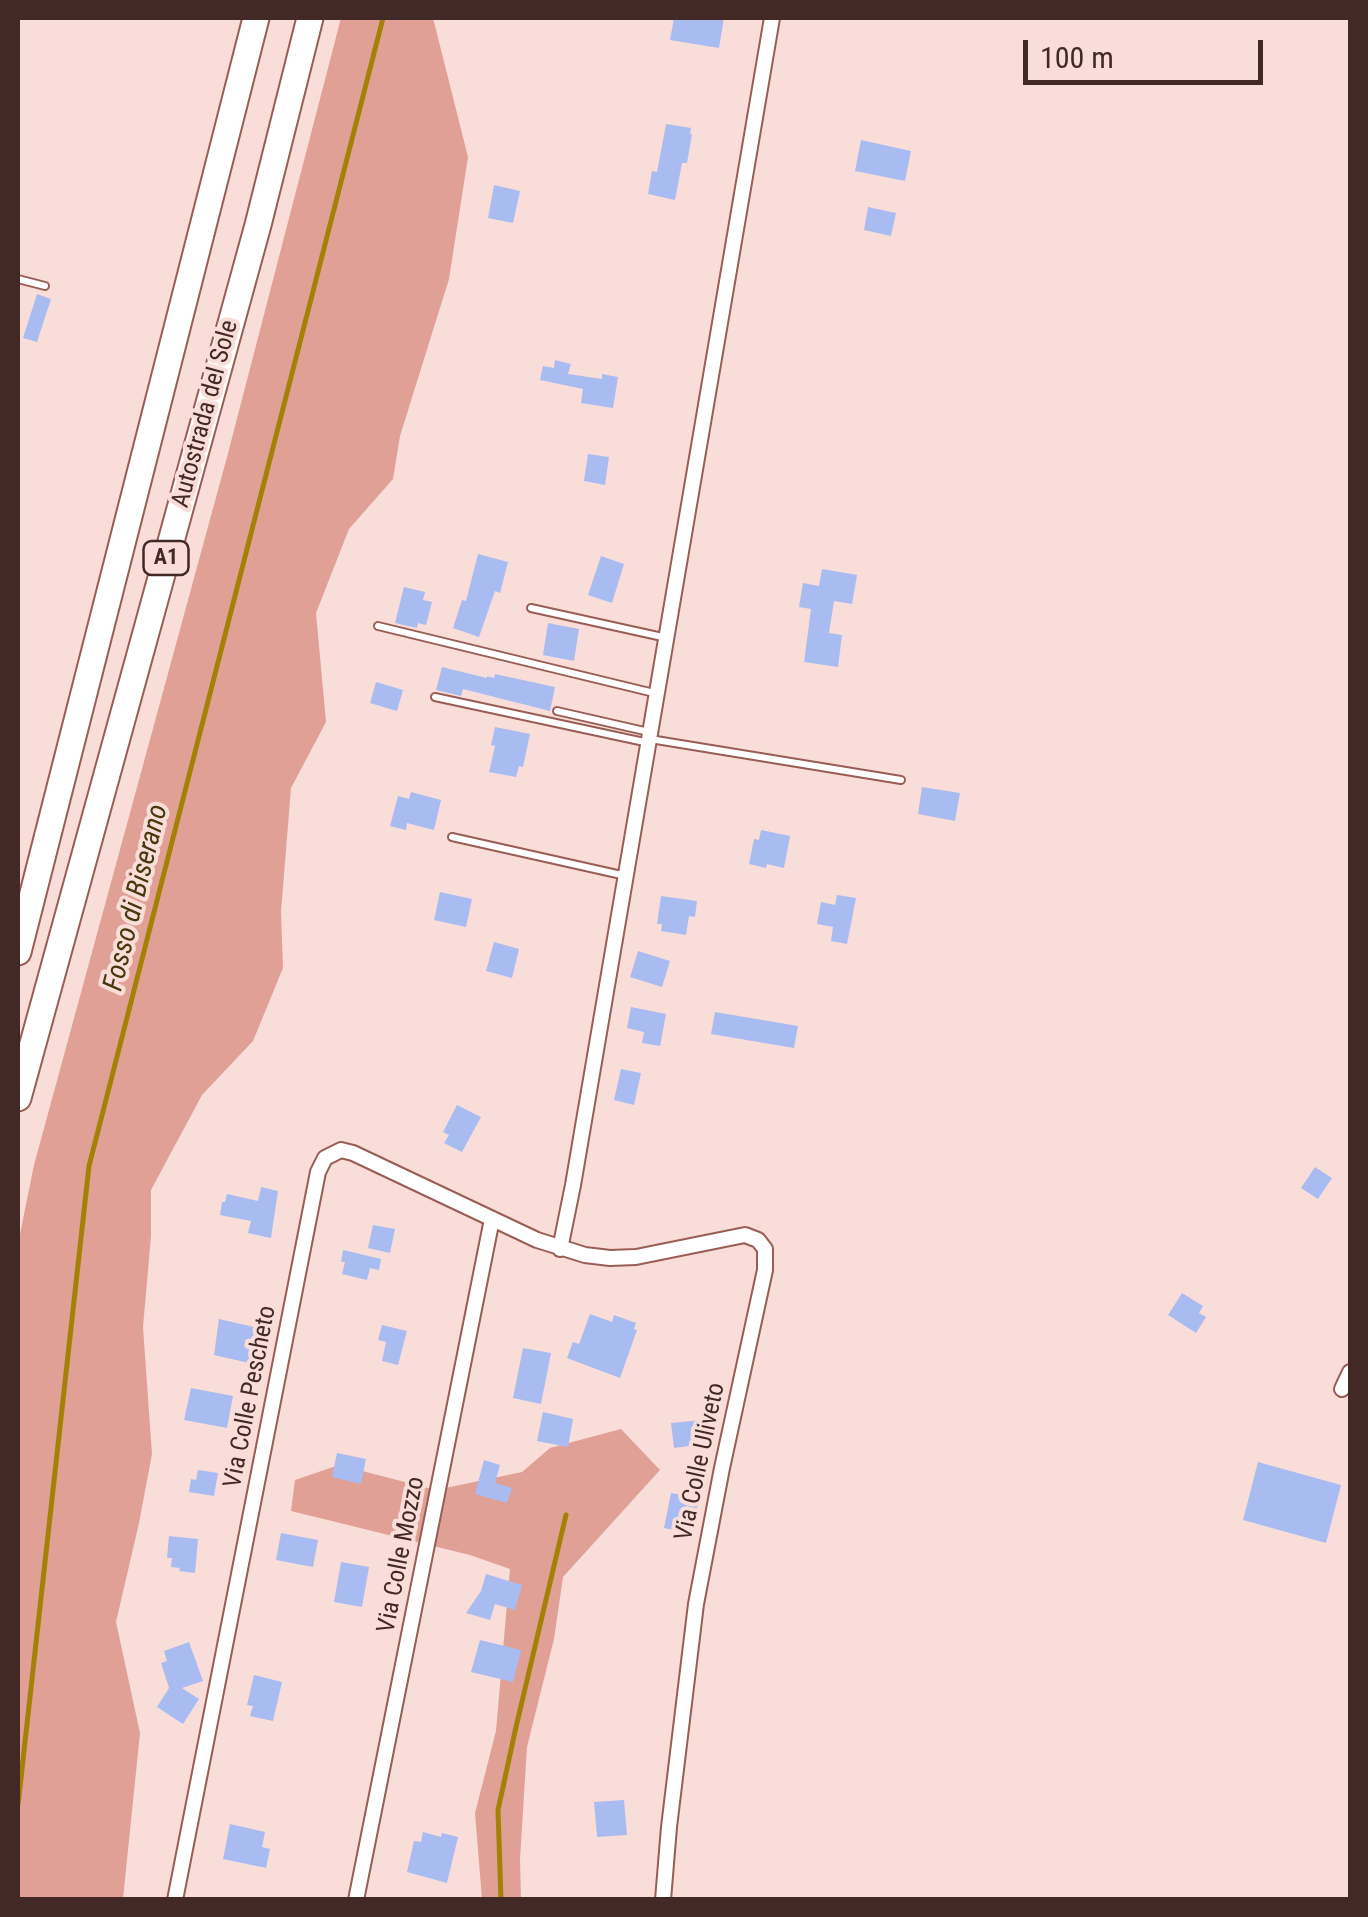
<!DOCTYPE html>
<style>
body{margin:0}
#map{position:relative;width:1368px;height:1917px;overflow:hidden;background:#f9ddd8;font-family:"Roboto Condensed",sans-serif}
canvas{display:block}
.frame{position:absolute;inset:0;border:20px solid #432925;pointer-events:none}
.scale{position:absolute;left:1023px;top:40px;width:240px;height:45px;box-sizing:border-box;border:5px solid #432925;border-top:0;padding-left:12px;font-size:30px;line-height:35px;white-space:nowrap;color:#432925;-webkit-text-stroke:8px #f9ddd8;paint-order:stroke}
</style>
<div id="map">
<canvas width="1368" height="1917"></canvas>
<div class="frame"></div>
<div class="scale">100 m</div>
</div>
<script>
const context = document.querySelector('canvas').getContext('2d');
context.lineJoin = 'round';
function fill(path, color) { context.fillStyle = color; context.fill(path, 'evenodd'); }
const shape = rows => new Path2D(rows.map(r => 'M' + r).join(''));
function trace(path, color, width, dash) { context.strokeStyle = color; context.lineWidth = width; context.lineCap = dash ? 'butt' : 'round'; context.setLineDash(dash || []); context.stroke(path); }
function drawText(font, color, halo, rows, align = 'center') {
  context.font = font + ' "Roboto Condensed",sans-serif'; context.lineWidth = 8; context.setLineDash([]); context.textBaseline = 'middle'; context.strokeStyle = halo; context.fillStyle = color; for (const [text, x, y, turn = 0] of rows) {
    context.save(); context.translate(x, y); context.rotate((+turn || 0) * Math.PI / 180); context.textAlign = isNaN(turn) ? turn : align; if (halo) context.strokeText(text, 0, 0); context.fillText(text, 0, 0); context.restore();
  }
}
const green = shape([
 [341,18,433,18,468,157,449,279,400,436,393,479,349,529,316,613,326,722,291,788,281,912,283,968,253,1041,202,1095,151,1190,151,1236,143,1327,152,1454,139,1523,116,1622,140,1733,123,1899,18,1899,18,1244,34,1165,227,457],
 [621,1429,660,1470,563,1577,554,1639,527,1747,520,1859,521,1899,482,1899,475,1813,496,1731,510,1569,470,1555,291,1511,295,1480,339,1465,436,1490,522,1472,550,1448]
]);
const stream = shape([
 [18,1805,89,1166,383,18],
 [501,1900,498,1810,516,1727,566,1515]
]);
const building = shape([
 [674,18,724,18,719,48,670,40],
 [666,124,691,128,690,134,692,134,687,163,682,163,675,200,648,194,652,171,657,172],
 [861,140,911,151,905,181,855,171],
 [494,185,520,191,513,223,488,218],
 [868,207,896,213,891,236,864,230],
 [37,294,51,299,37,342,23,338],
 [555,360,571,364,568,374,602,379,602,374,618,377,613,408,581,403,583,389,540,380,543,366,554,368],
 [588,454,609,457,605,485,584,481],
 [478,554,508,562,500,593,495,591,479,637,453,628,462,600,466,601],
 [601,556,624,564,612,603,588,595],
 [822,569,857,575,852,604,834,601,829,633,842,635,838,667,804,662,811,609,799,607,803,583,819,586],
 [404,587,425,592,423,600,432,602,426,625,418,623,417,628,395,623],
 [548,623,579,629,574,661,543,655],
 [442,667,487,678,487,676,494,678,495,674,555,687,550,711,463,689,461,696,436,690],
 [376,682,403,690,397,711,370,703],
 [495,727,530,734,523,767,519,766,516,777,489,772,495,746,491,745],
 [922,787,960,793,955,821,918,814],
 [411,792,441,800,434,830,407,823,406,830,390,826,398,796,409,799],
 [761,830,790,836,784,868,767,864,766,868,749,864,754,839,759,840],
 [440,892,472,899,466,927,434,920],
 [837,895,856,898,847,944,831,941,833,927,817,924,821,902,835,905],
 [661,896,697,901,695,917,689,916,686,935,661,931,662,924,657,924],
 [494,942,519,949,512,978,486,971],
 [638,951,670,961,662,987,630,977],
 [631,1007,666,1014,660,1046,642,1043,644,1032,627,1028],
 [715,1012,798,1026,794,1048,711,1034],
 [621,1069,641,1073,634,1105,614,1100],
 [457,1105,481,1117,462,1152,444,1143,449,1135,443,1132],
 [1315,1167,1332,1178,1318,1199,1301,1188],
 [261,1187,278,1191,271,1238,248,1233,251,1221,220,1215,222,1202,225,1202,227,1194,258,1201],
 [373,1225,395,1229,390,1253,368,1248],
 [343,1250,381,1259,379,1270,370,1268,367,1280,342,1274,345,1262,341,1262],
 [1182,1293,1203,1306,1199,1313,1206,1317,1196,1333,1168,1315],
 [257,1314,270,1317,258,1365,214,1355,219,1319,254,1327],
 [590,1314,612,1322,614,1315,636,1323,634,1329,637,1330,620,1378,567,1358,573,1342,579,1344],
 [382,1325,407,1331,398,1365,382,1361,386,1342,378,1340],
 [523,1348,551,1353,541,1404,513,1398],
 [191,1388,233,1396,227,1428,184,1420],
 [543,1412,573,1419,568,1447,537,1441],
 [702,1420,705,1444,674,1448,671,1423],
 [337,1453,366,1459,361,1484,332,1477],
 [484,1460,500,1465,495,1483,512,1488,507,1503,475,1494],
 [1258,1462,1341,1485,1326,1543,1243,1520],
 [198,1470,218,1473,214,1496,189,1492,191,1479,196,1480],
 [671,1493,699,1498,692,1533,664,1528],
 [281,1533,318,1540,313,1567,276,1560],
 [169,1536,198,1539,195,1573,179,1571,180,1568,171,1567,172,1558,167,1558],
 [341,1562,369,1567,362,1607,334,1602],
 [486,1574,522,1585,515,1610,495,1604,490,1620,466,1613,481,1591],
 [480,1640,521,1650,513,1682,471,1672],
 [189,1642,203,1681,182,1688,199,1699,183,1724,157,1707,169,1688,161,1663,167,1661,164,1651],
 [254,1675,282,1682,273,1721,250,1716,253,1706,247,1705],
 [624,1800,627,1835,597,1837,594,1802],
 [230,1824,265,1832,262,1847,270,1849,266,1868,223,1859],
 [423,1832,441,1837,442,1833,458,1837,447,1883,407,1872,414,1841,421,1842]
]);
const lane = shape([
 [18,279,45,286],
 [531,608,667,638],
 [378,626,654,693],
 [435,697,649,743],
 [557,711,649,732],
 [650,739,901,780],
 [452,837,626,876]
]);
const street = shape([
 [560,1249,573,1185,772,18],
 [1342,1389,1350,1372],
 [175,1900,318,1172,325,1158,341,1150,353,1153,537,1240,585,1255,610,1258,636,1257,745,1235,758,1240,765,1249,765,1270,722,1468,696,1604,669,1827,663,1900],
 [356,1900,492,1219]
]);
const highway = shape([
 [18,952,256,18],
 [18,1098,258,225,310,18]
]);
const shields = [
 [166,558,45]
];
const shieldNames = [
 ["A1",166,558]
];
const streetNames = [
 ["Autostrada del Sole",206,414,-75],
 ["Via Colle Pescheto",251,1397,-79],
 ["Via Colle Uliveto",701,1462,-78],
 ["Via Colle Mozzo",402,1555,-79]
];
const waterNames = [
 ["Fosso di Biserano",137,898,-76]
];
fill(green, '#e0a096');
trace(stream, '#a48106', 5);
fill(building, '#a9bcf2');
trace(lane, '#985d54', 10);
trace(street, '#985d54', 18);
trace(highway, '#985d54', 29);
trace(lane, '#fff', 6);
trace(street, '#fff', 14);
trace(highway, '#fff', 25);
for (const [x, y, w] of shields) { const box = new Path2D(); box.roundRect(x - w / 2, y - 17, w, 34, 8); context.fillStyle = '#f9ddd8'; context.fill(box); trace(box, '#432925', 2.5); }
drawText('bold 22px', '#432925', null, shieldNames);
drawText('25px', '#432925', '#f9ddd8', streetNames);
drawText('italic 28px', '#46370c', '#f9ddd8', waterNames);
</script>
